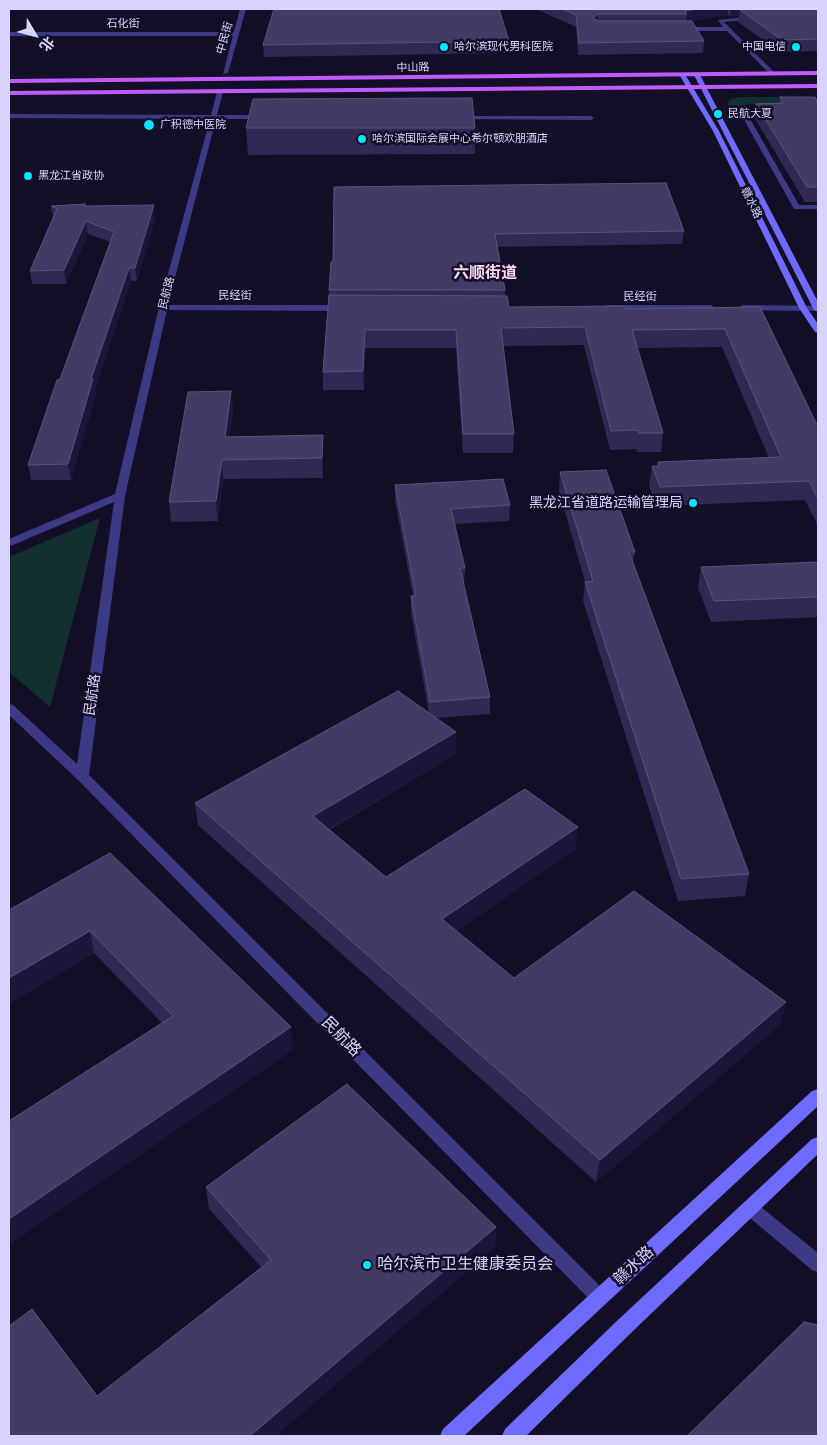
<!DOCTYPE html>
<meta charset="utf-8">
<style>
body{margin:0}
#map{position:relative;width:827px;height:1445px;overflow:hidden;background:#130f26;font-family:"Archivo Narrow","Noto Sans SC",sans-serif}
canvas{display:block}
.frame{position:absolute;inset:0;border:10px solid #d9d4ff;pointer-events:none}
.north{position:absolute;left:10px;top:10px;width:50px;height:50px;-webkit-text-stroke:4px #130f26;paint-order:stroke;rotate:127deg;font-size:14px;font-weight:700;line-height:20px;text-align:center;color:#d9d4ff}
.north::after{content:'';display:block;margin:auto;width:18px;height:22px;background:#d9d4ff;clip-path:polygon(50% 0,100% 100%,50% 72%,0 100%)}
</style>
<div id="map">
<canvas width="827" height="1445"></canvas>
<div class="frame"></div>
<div class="north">北</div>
</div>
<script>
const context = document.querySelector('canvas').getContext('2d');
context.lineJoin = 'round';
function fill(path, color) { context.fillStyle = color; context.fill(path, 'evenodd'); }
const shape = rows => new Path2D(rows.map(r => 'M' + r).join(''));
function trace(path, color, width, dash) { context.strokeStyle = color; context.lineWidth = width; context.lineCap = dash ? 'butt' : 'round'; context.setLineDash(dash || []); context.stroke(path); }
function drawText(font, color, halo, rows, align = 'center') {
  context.font = font + ' "Archivo Narrow","Noto Sans SC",sans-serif'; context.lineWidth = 5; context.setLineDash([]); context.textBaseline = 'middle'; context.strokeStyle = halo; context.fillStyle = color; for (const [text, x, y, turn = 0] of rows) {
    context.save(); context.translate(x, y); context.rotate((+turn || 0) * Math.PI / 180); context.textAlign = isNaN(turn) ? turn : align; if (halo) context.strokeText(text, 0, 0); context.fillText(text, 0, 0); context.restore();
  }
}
const green = shape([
 [740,97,816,97,818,104,748,104,745,109,730,108,728,103,730,99],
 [100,518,50,707,9,672,9,557]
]);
const lane = shape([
 [9,32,236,32,239,34,236,36,9,36,9,32],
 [771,105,773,106,773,108,765,109,749,117,799,205,818,205,818,209,794,209,742,116,762,106,771,105]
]);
const street = shape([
 [240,9,246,9,228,73,223,74,240,9],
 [756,16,754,19,724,22,775,73,775,75,771,75,727,31,680,31,677,29,680,27,723,27,718,20,756,16],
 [220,90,223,92,217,115,266,115,269,117,266,119,216,119,168,305,343,305,347,308,343,311,167,310,125,496,89,775,606,1292,609,1298,606,1304,600,1307,594,1304,77,779,9,715,9,704,13,705,77,764,114,502,13,545,9,546,9,539,115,494,159,307,210,119,9,118,9,114,211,115,217,92,220,90],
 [459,116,591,116,594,118,591,120,457,119,456,118,459,116],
 [608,305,711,305,715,308,711,311,605,310,605,306,608,305],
 [743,305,817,306,818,311,740,310,739,308,743,305],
 [750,1200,756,1203,818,1253,818,1272,812,1270,744,1213,741,1208,744,1203,750,1200]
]);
const secondary = shape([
 [697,73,700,75,818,302,818,312,814,310,694,75,697,73],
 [683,74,686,76,719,131,807,308,818,324,818,333,815,332,799,308,713,131,680,76,683,74],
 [818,1089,818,1106,464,1436,440,1436,443,1429,812,1091,818,1089],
 [818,1137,818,1154,634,1330,526,1436,502,1436,505,1429,620,1318,812,1139,818,1137]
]);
const primary = shape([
 [818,71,818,75,9,83,9,79,818,71],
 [818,84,818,88,9,95,9,91,818,84]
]);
const wall = shape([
 [536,9,818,9,818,51,780,52,738,22,739,15,730,16,728,15,690,21,704,41,703,53,578,55,576,27],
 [509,41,508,53,264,57,263,45],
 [780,97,818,103,818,202,805,202,754,117,756,104,779,103],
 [246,128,475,128,475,154,248,155],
 [334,187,684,231,682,244,497,247,505,290,505,296,509,307,625,309,760,307,818,427,818,526,805,500,657,506,649,486,652,466,658,466,658,462,769,458,722,347,637,348,663,433,661,452,637,452,636,449,610,450,584,345,503,346,514,434,513,453,463,453,456,348,365,348,364,390,323,390,323,372,329,290,333,262],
 [85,204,86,206,155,218,137,281,131,281,95,389,96,394,71,480,31,480,28,465,110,242,88,234,66,284,32,284,30,271,53,218,51,206],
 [231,391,233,410,229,437,323,435,323,478,223,479,218,521,171,522,169,502],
 [560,472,635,552,633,564,749,874,745,896,678,901,583,601,585,582,559,491],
 [395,485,510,505,509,521,455,524,465,568,464,584,490,697,490,714,436,718,456,754,329,830,386,877,576,849,456,931,514,978,781,1024,596,1182,198,825,195,803,429,713,411,613,411,596,413,596,395,500],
 [818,562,818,617,711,622,698,588,701,567],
 [110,853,293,1050,162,1023,94,953,9,1004,9,910],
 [206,1187,496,1227,495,1248,97,1396,262,1268,209,1209]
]);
const shadedWall = shape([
 [697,9,728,9,728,15,686,22,687,14,685,11],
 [731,9,786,9,740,10,739,15,730,16],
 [598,14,597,25,593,18],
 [154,205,155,218,137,281,135,268],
 [86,221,88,234,66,284,64,270],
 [129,268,131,281,95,389,96,394,71,480,68,464,91,379],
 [365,330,365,348,364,390,363,371],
 [231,391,233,410,227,456,225,437],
 [323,435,323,478,322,458],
 [222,460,223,479,218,521,216,501],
 [456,732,456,754,314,838,313,816],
 [578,827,576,849,441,941,442,919],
 [90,931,94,953,9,1004,9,978],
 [786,1002,781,1024,596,1182,600,1160],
 [291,1027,293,1050,9,1245,9,1219],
 [496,1227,495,1248,276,1436,250,1436]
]);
const building = shape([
 [274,9,499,9,509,41,263,45,274,9],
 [562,9,697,9,685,11,687,14,598,14,593,18,598,21,692,21,704,41,579,43,576,15,562,9],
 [751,9,818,9,818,39,782,40,740,10,751,9],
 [780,97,815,97,818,103,818,187,807,187,756,104,783,103,780,97],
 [472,98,475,128,246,128,253,99,472,98],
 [666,183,684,231,495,234,505,290,329,290,331,262,333,262,334,187,666,183],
 [85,204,85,206,154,205,135,268,129,268,91,379,93,379,68,464,28,465,57,380,60,379,114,232,86,221,64,270,30,271,57,209,51,206,85,204],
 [329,295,507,296,509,307,624,306,625,309,760,307,818,427,818,499,809,481,660,487,652,466,658,466,658,462,781,457,725,329,632,330,663,433,639,433,638,430,611,431,585,327,501,328,514,434,463,434,456,330,365,330,363,371,323,372,329,295],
 [231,391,225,437,323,435,322,458,222,460,216,501,169,502,188,392,231,391],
 [606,470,635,552,629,552,749,874,681,879,585,582,593,581,560,472,606,470],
 [503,479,510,505,451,509,465,568,460,568,490,697,430,702,411,596,416,596,395,485,503,479],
 [818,562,818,597,714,601,701,567,818,562],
 [398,691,456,732,313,816,386,877,525,789,578,827,442,919,514,978,634,891,786,1002,600,1160,195,803,398,691],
 [110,853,291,1027,9,1219,9,1121,173,1016,90,931,9,978,9,910,110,853],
 [347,1084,496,1227,250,1436,9,1436,9,1326,32,1309,97,1396,271,1260,206,1187,347,1084],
 [804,1322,818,1325,818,1436,687,1436,804,1322]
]);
const markers = [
 [444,47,5,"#00e5ff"],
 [796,47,5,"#00e5ff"],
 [718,114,5,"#00e5ff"],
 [149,125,6,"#00e5ff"],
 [362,139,5,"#00e5ff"],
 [28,176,5,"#00e5ff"],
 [693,503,5,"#00e5ff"],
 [367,1265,5,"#00e5ff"]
];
const farStreetnames = [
 ["石化街",123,24],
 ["中民街",225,38,-74],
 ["中山路",413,68,-1],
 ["赣水路",751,203,64],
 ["民航路",167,293,-76],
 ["民经街",235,296],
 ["民经街",640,297]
];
const farPoinames = [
 ["哈尔滨现代男科医院",454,47],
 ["中国电信",786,47,"right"],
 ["民航大夏",728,114],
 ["广积德中医院",160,125],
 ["哈尔滨国际会展中心希尔顿欢朋酒店",372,139],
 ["黑龙江省政协",38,176]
];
const poiNames = [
 ["黑龙江省道路运输管理局",683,503]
];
const streetNames = [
 ["民航路",93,695,-82]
];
const farDistrictnames = [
 ["六顺街道",485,274]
];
const nearStreetnames = [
 ["民航路",341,1037,45],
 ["赣水路",634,1266,-43]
];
const nearPoinames = [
 ["哈尔滨市卫生健康委员会",377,1265]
];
fill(green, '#12302f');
fill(lane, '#3d3a85');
fill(street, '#3d3a85');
fill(secondary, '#6f6bff');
fill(primary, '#c25bff');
fill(wall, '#312854');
fill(shadedWall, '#1d163a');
fill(building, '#433a66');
trace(building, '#5a527e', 1);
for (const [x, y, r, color] of markers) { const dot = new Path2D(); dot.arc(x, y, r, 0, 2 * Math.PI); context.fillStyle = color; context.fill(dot); trace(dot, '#130f26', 2); }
drawText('11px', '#d9d4ff', '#130f26', farStreetnames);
drawText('11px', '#d9d4ff', '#130f26', farPoinames, 'left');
drawText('14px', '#d9d4ff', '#130f26', poiNames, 'right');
drawText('14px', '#d9d4ff', '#130f26', streetNames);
drawText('bold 16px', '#ffd6f0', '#130f26', farDistrictnames);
drawText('16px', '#d9d4ff', '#130f26', nearStreetnames);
drawText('16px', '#d9d4ff', '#130f26', nearPoinames, 'left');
</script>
